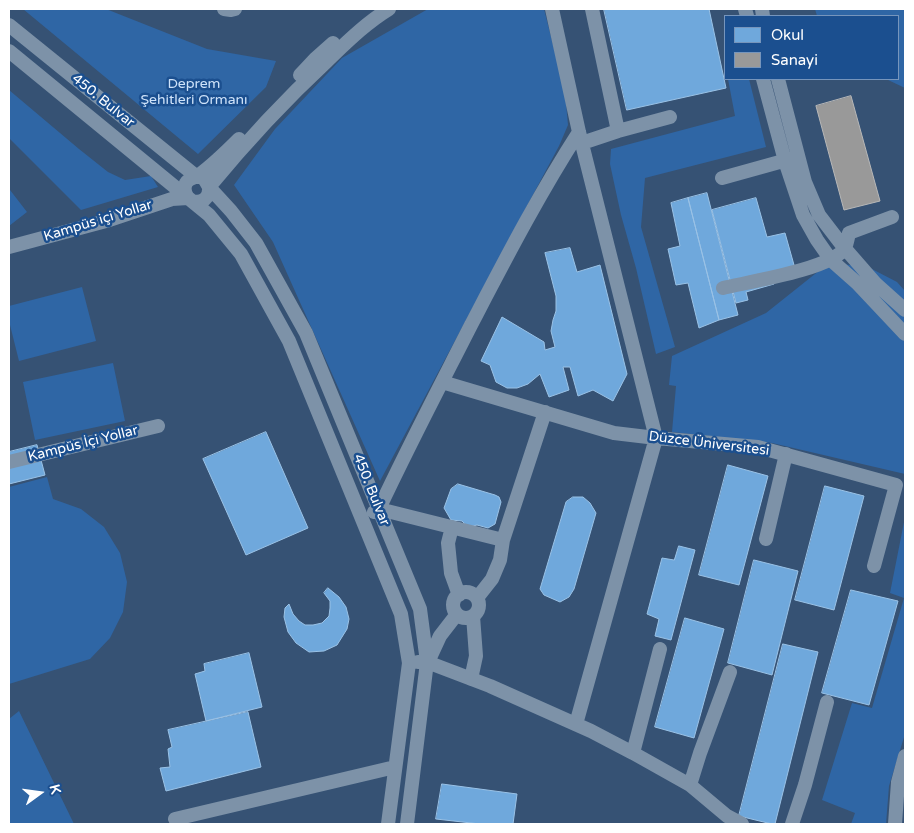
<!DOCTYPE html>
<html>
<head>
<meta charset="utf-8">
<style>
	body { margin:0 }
	#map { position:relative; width:914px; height:833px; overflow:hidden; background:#365274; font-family:"Varela Round",sans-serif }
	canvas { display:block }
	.frame { position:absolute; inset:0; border:10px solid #fff; pointer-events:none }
	.legend { position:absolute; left:724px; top:15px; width:175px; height:65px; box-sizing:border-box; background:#1b4f8f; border:1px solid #7695bc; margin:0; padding:6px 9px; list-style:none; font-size:15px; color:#fff }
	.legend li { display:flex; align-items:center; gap:10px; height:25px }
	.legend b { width:25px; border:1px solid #7695bc }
	.north { position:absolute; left:15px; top:768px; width:50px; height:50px; -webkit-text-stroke:4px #1b4f8f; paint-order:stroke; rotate:76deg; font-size:14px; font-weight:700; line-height:20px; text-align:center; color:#fff }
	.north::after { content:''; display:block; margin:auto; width:18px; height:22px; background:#fff; clip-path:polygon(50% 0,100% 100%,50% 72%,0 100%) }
</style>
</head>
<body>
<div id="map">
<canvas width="914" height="833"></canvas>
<div class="frame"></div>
<ul class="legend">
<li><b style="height:14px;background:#6fa8dc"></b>Okul</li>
<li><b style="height:14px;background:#999"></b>Sanayi</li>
</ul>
<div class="north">K</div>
</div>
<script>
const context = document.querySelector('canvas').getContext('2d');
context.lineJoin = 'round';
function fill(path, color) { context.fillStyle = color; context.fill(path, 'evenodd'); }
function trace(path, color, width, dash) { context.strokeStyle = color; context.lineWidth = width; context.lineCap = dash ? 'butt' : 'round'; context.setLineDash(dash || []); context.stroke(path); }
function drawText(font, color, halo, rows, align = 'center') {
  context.font = font + ' "Varela Round",sans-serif'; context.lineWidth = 5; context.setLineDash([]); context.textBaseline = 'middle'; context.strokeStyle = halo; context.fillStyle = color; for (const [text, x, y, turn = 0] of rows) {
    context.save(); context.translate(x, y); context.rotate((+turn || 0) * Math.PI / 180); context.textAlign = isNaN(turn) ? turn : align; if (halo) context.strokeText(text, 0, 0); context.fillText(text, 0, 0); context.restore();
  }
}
const green = new Path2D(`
	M23,9h83l101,40 69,12 -10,26 -68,67z
	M428,9h116l21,83 3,33 -9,21 -179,335 -107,-239 -39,-57 41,-56 67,-71z
	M815,9h90v79l-19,-9h12v-63h-81z
	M728,79h21l17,68 -121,31 -4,49 34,120 -19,7 -20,-86 -15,-53 -11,-51 1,-15 124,-33z
	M9,90l70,59 29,23 17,8 26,-4 7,11 -77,23 -72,-72z
	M10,190l17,22 -18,14v-35z
	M830,262l40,6 27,14 8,9v183l-133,-31 -100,-11 4,-46 -7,-1 3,-29 94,-43z
	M82,287l14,54 -77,20 -10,-40v-15z
	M113,363l12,58 -90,19 -12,-58z
	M47,477l6,22 28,10 23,18 16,26 7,29 -4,30 -13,26 -20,21 -81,25v-197z
	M905,517v217l-16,52 -3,38h-35l4,-11 -33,-13 30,-97 20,5 32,-110 -14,-5z
	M19,711l55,113h-65v-105z`);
const schools = new Path2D(`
	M604,9h105l17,79 -99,22z
	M707,193l31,122 -19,5 -31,-122z
	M688,198l31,122 -20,8 -11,-45 -12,2 -8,-36 12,-3 -9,-43z
	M756,198l11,39 18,-4 9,32 -20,19 -28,8 2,8 -12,3 -24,-93z
	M570,248l7,24 23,-7 27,109 -14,27 -20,-11 -15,6 -8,-29h-7l6,23 -20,7 -9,-23 -12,10 -11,4h-10l-11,-6 -6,-17 -9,-4 21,-44 42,25 1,8 10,-3 -4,-16 2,-11 3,-9v-15l-11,-43z
	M266,432l42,96 -62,27 -43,-96z
	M37,445l8,30 -36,9v-32z
	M728,465l40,11 -29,109 -40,-10z
	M458,484l37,11 4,2 2,5 -6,22 -7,4 -11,-3 -9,2 -6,-6 -11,-1 -7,-12 7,-19z
	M825,486l39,10 -30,114 -39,-10z
	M573,497h10l7,6 6,10 -22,76 -5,8 -9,5 -16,-7 -4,-6 26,-87z
	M679,546l16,4 -24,90 -16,-4 4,-17 -12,-5 15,-56 12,2z
	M754,560l44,11 -26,104 -44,-12z
	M328,588l11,9 7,10 3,12 -2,10 -10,16 -13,6 -15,1 -13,-9 -8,-11 -4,-15 1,-9 4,-4 4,10 6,7 6,4h8l9,-2 7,-7 1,-8v-7l-6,-8z
	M851,590l47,11 -29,104 -47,-12z
	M685,618l39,11 -30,109 -39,-11z
	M783,644l35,8 -43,172h-3l-33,-8z
	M249,653l13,54 -56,14 -11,-47 10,-3 -1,-7z
	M248,712l13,55 -95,24 -6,-23 10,-1 -2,-18 4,-2 -4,-17z
	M442,784l75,10 -4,30h-33l-44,-5z`);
const industry = new Path2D(`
	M851,96l29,105 -36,9 -28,-104z`);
const minor = new Path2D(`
	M224,9l7,1 4,-1
	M552,9l27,123 77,306 -80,286
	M592,9l26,122
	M745,9l2,7
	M762,9l1,7
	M9,25l188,152h4l4,3 4,7 22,24 25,32 50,90 114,276 7,53 -20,162
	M9,51l200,164 32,39 48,87 112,273 8,49 -21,161
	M300,75l15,-16 18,-16
	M763,79l22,82 18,54 14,25 14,20 26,23 48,51
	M778,79l27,103 14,33 23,30 34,39 29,26
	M582,143l36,-12 52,-14
	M722,178l72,-20
	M188,198c-3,-4 -5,-9 -2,-15 3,-5 9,-5 13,-8 15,-11 27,-23 40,-36
	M192,201c10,3 18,-3 17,-14 37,-45 76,-87 118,-126 20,-19 39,-38 62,-52
	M9,247l97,-26 66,-22 16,-1
	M723,288c25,-6 109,-19 122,-40 2,-4 3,-11 4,-15l43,-16
	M442,382l172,51 42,5 102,9 138,38 -22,81
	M9,462l149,-36
	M379,509l124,31
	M374,512l5,-3c29,-62 61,-123 92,-184 34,-65 68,-131 108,-193
	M452,527l-4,16 3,30 8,22
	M766,539l20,-85
	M453 605a13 13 0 1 1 26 0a13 13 0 1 1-26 0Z
	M477,598l15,-19 8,-19 3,-20 42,-128
	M418,662h9l63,24 101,45 42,22 57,32 37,31 15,8
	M428,662l12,-26 17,-22
	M471,679l5,-23 -3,-40
	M633,753l27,-104
	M690,785l10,-32 30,-81
	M175,819l220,-52
	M792,824l13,-39 22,-83
	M895,824l3,-42 7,-26`);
const parkNames = [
	["Deprem",194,84],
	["Şehitleri Ormanı",194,100]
];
const streetNames = [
	["450. Bulvar",103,101,39],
	["Kampüs içi Yollar",98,221,-17],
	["Kampüs İçi Yollar",83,444,-14],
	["Düzce Üniversitesi",709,444,7],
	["450. Bulvar",371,490,68]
];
fill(green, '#2f66a5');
fill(schools, '#6fa8dc');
trace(schools, '#9ac2e6', 1);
fill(industry, '#999');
trace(industry, '#b8b8b8', 1);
trace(minor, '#7d92a8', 14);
drawText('14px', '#cfe3fa', '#1b4f8f', parkNames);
drawText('14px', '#fff', '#1b4f8f', streetNames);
</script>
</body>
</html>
